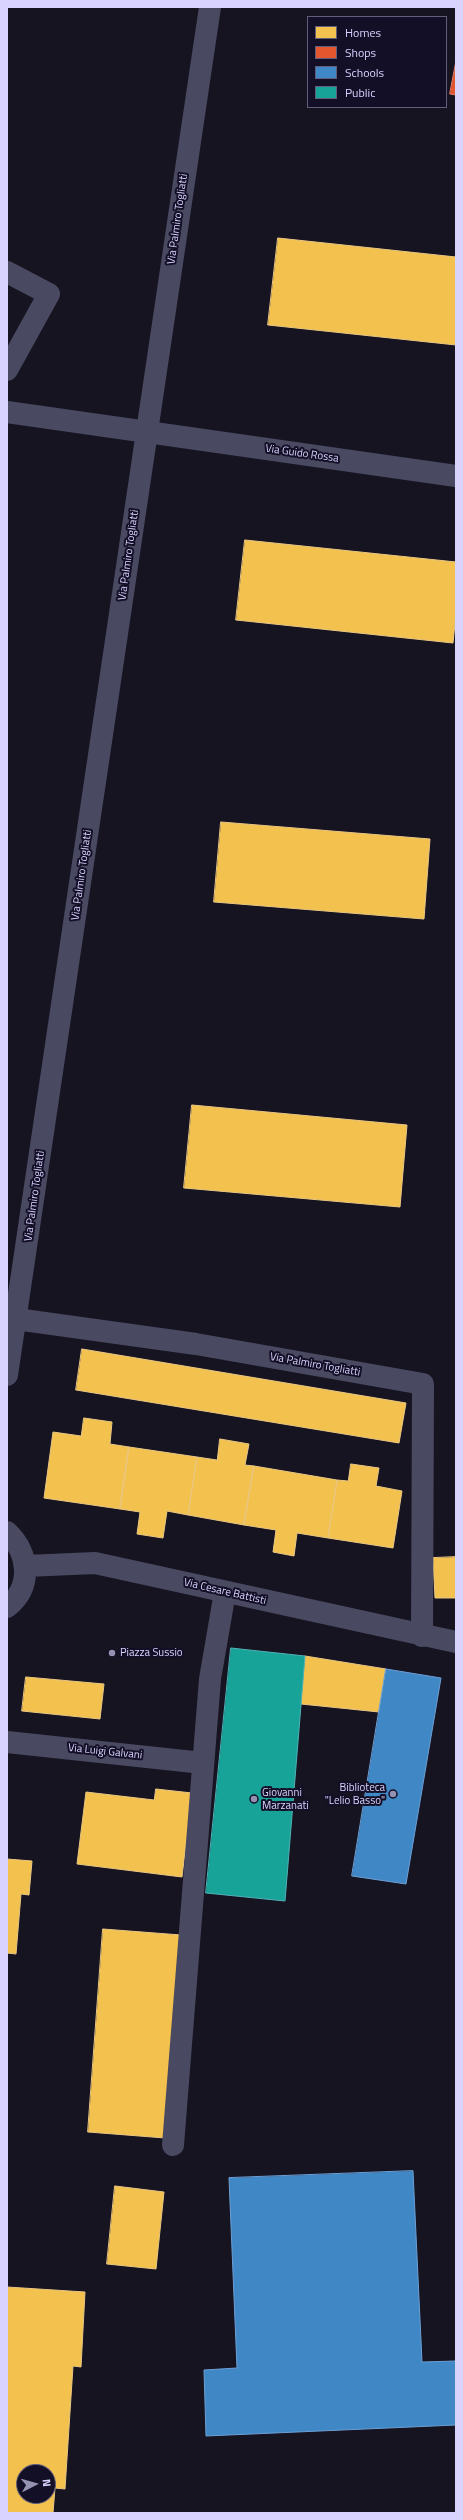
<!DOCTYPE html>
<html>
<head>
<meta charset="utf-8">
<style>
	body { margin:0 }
	#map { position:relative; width:463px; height:2520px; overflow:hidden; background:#161421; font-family:"Titillium Web",sans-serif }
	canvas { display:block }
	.frame { position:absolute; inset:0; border:8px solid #d9d4ff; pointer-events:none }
	.legend { position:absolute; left:307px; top:16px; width:140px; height:92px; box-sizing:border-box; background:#130f26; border:1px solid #625e7d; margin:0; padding:5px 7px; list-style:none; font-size:12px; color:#d9d4ff }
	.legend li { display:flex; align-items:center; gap:8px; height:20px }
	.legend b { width:20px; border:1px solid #625e7d }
	.north { position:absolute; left:16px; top:2464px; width:40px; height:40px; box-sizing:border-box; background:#130f26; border:1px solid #625e7d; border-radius:50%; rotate:84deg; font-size:11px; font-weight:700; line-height:16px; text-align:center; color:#d9d4ff }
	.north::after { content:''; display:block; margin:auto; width:14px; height:18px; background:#9591b1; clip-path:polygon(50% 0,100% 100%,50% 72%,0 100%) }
</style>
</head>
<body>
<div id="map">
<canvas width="463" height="2520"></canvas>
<div class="frame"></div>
<ul class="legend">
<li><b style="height:11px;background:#f2c14e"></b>Homes</li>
<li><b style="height:11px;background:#e4572e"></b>Shops</li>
<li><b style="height:11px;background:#3f88c5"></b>Schools</li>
<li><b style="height:11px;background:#17a398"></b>Public</li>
</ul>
<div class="north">N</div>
</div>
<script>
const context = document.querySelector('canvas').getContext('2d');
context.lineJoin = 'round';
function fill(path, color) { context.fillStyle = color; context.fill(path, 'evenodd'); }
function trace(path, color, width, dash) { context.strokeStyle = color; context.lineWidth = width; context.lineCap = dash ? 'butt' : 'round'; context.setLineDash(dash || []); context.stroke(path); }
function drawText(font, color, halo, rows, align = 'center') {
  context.font = font + ' "Titillium Web",sans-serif'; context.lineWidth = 4; context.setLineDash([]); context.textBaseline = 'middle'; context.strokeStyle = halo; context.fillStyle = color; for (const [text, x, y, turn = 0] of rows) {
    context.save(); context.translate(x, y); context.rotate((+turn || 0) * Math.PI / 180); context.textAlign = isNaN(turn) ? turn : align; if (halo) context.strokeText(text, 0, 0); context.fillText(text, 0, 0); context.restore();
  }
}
const homes = new Path2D(`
	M278,238l178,19v88l-188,-20z
	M245,540l211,22v51l-3,30 -217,-23z
	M221,822l209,17 -6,80 -210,-17z
	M192,1105l215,20 -7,82 -216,-19z
	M82,1349l324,54 -7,40 -323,-53z
	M84,1418l28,4 -2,22 19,3 -9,62 -76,-11 9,-66 28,4z
	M220,1439l29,5 -4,21 9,1 -10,59 -56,-10 9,-58 20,3z
	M129,1447l68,10 -9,58 -21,-4 -4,27 -26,-4 3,-22 -20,-3z
	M351,1464l28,4 -3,18 26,5 -9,57 -65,-10 9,-58 11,1z
	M254,1466l83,14 -9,58 -31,-5 -3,23 -21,-4 3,-22 -32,-5z
	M456,1557v41h-21l-2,-40z
	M305,1656l81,13 -7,43 -78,-8z
	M26,1677l78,7 -4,35 -78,-8z
	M156,1789l36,4 -10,84 -105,-13 9,-72 68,8z
	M7,1859l25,2 -3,34 -8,-1 -5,60 -9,-1z
	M103,1929l78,6 -16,203 -77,-6z
	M115,2186l49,6 -8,77 -49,-5z
	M7,2287l78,5 -4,75 -8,-1 -8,123 -10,-1 -2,25h-46zM24,2472h24v24h-24z`);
const shops = new Path2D(`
	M456,61v34l-6,-1z`);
const schools = new Path2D(`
	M386,1669l55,9 -35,206 -54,-8z
	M413,2171l9,191 34,-1v64l-250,11 -2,-66 33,-2 -8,-190z`);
const public = new Path2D(`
	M231,1648l74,8 -20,245 -79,-8z`);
const lane = new Path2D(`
	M7,272l42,22 -42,76
	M173,2145l37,-466 15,-87`);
const street = new Path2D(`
	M7,412l449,64
	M16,1319l180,25 227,40 -1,252
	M7,1375l203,-1368
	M7,1532c22,21 26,55 0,75
	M26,1566l69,-3 361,79
	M7,1742l196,21`);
const markers = [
	[112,1653,4,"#9591b1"],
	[393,1794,4,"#9591b1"],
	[254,1799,4,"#9591b1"]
];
const streetNames = [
	["Via Palmiro Togliatti",178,219,-82],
	["Via Guido Rossa",302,454,8],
	["Via Palmiro Togliatti",129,555,-82],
	["Via Palmiro Togliatti",82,875,-82],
	["Via Palmiro Togliatti",35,1196,-82],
	["Via Palmiro Togliatti",315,1365,10],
	["Via Cesare Battisti",225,1592,13],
	["Via Luigi Galvani",105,1752,6]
];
const poiNames = [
	["Piazza Sussio",120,1653],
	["Biblioteca",385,1788,"right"],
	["\"Lelio Basso\"",385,1801,"right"],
	["Giovanni",262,1793],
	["Marzanati",262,1806]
];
fill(homes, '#f2c14e');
trace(homes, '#eac783', 1);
fill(shops, '#e4572e');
trace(shops, '#e17c6d', 1);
fill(schools, '#3f88c5');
trace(schools, '#6d9fd6', 1);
fill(public, '#17a398');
trace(public, '#51b2b7', 1);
trace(lane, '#4a4962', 22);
trace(street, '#4a4962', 22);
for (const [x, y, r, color] of markers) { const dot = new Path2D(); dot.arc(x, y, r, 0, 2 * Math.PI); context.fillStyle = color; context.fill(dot); trace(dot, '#130f26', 1.5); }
drawText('11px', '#d9d4ff', '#130f26', streetNames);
drawText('11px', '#d9d4ff', '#130f26', poiNames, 'left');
</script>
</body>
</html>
